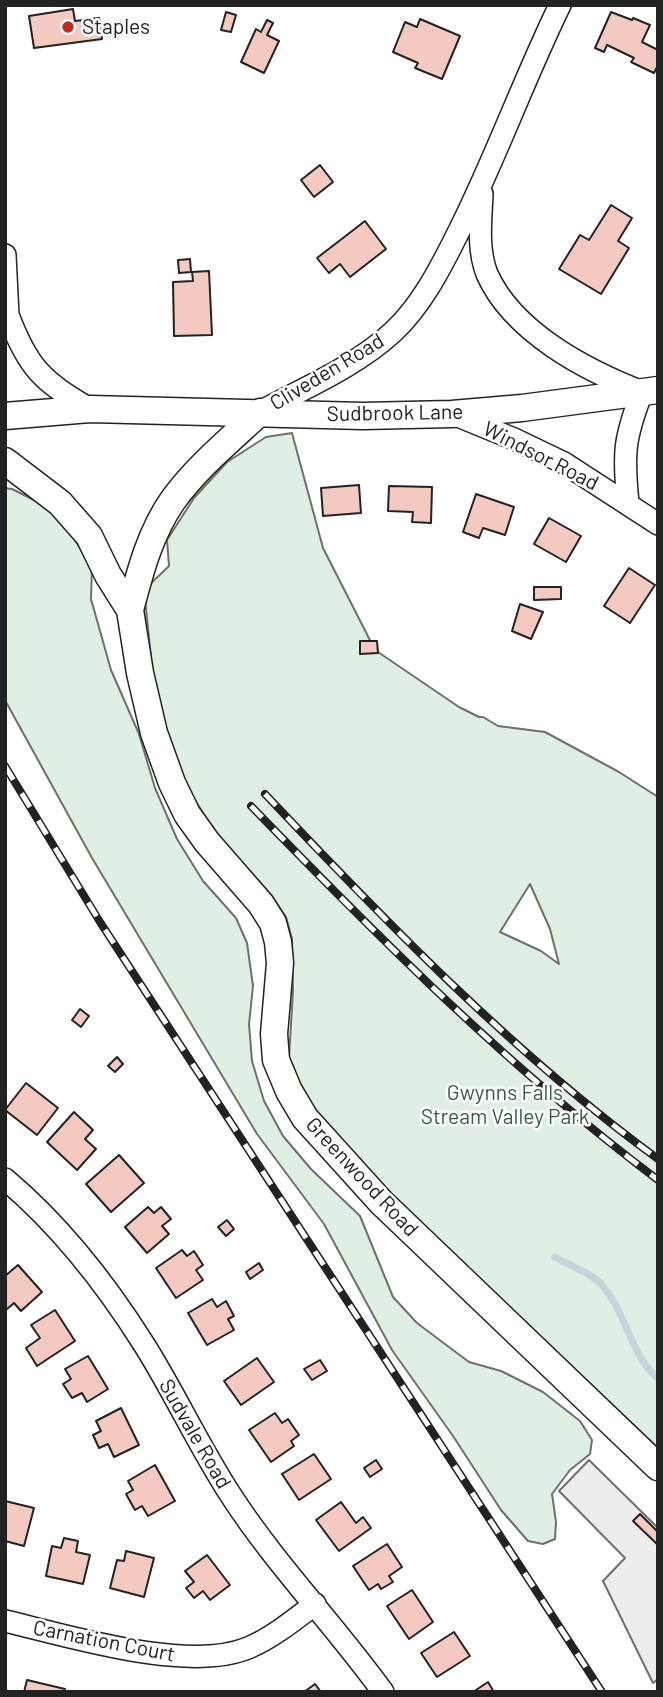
<!DOCTYPE html>
<html>
<head>
<meta charset="utf-8">
<style>
	body { margin:0 }
	#map { position:relative; width:663px; height:1697px; overflow:hidden; background:#fff; font-family:Barlow,sans-serif }
	canvas { display:block }
	.frame { position:absolute; inset:0; border:7px solid #222; pointer-events:none }
</style>
</head>
<body>
<div id="map">
<canvas width="663" height="1697"></canvas>
<div class="frame"></div>
</div>
<script>
const context = document.querySelector('canvas').getContext('2d');
context.lineJoin = 'round';
function fill(path, color) { context.fillStyle = color; context.fill(path, 'evenodd'); }
function trace(path, color, width, dash) { context.strokeStyle = color; context.lineWidth = width; context.lineCap = dash ? 'butt' : 'round'; context.setLineDash(dash || []); context.stroke(path); }
function drawText(font, color, halo, rows, align = 'center') {
  context.font = font + ' Barlow,sans-serif'; context.lineWidth = 5; context.setLineDash([]); context.textBaseline = 'middle'; context.strokeStyle = halo; context.fillStyle = color; for (const [text, x, y, turn = 0] of rows) {
    context.save(); context.translate(x, y); context.rotate((+turn || 0) * Math.PI / 180); context.textAlign = isNaN(turn) ? turn : align; if (halo) context.strokeText(text, 0, 0); context.fillText(text, 0, 0); context.restore();
  }
}
const green = new Path2D(`
	M292,433l31,115 52,102 84,57 20,10h4l15,9 47,6 74,40 39,25v651l-269,-255 -74,-82 -15,-26 -11,-28 4,-66 -1,-52 -6,-22 -14,-21 -57,-64 -32,-51 -18,-49 -12,-56 -9,-86 25,-24 -2,-26 27,-42 33,-36 39,-25zM530,884l20,45 9,35 -18,-13 -41,-19z
	M5,488l7,1 24,12 27,19 29,48 -1,31 20,71 28,64 16,54 22,51 26,42 33,37 11,25 6,43 -4,38 3,37 12,40 19,35 28,33 49,47 33,81 24,26 52,39 32,9 42,21 37,29 12,19 -2,14 -20,16 -18,24 4,28 -1,17 -12,5 -15,-3 -27,-31 -48,-74 -61,-86 -68,-126 -67,-90 -165,-276 -86,-156z`);
const parking = new Path2D(`
	M589,1460l69,68v151l-5,4 -50,-102 22,-23 -66,-67z`);
const stream = new Path2D(`
	M555,1257c14,8 36,16 47,28 26,30 26,66 56,94`);
const building = new Path2D(`
	M73,9l2,12 24,-3 3,21 -68,9 -5,-32z
	M226,12l10,3 -5,17 -10,-2z
	M611,12l21,8 1,-2 17,7 -8,17 16,8v15l-4,8 -23,-11 3,-4 -27,-13 -3,7 -9,-4z
	M420,19l40,17 -18,43 -27,-11 3,-5 -25,-11 12,-30 12,5z
	M267,20l6,3 -6,12 12,6 -15,32 -23,-11 15,-33 5,3z
	M320,165l13,17 -19,15 -13,-17z
	M611,205l21,13 -14,23 11,7 -28,46 -42,-25 21,-34 9,5z
	M365,221l21,28 -36,28 -10,-13 -11,9 -12,-15z
	M190,259l1,13 -12,1 -1,-13z
	M209,271l3,64 -38,1 -1,-54 20,-1 -1,-9z
	M359,485l2,28 -38,3 -2,-28z
	M389,486l43,1 -1,36 -19,-1 1,-10 -25,-1z
	M476,494l38,13 -9,28 -22,-7 -4,10 -16,-6z
	M549,518l32,18 -15,26 -32,-18z
	M629,568l26,17 -25,38 -26,-17z
	M534,587h27v12l-27,1z
	M520,604l23,8 -12,27 -19,-8z
	M360,641h17l1,12 -18,1z
	M80,1009l9,7 -8,11 -9,-7z
	M117,1057l6,7 -8,8 -7,-6z
	M26,1083l32,25 -21,27 -32,-25z
	M74,1112l19,18 -8,9 11,10 -19,21 -30,-28z
	M119,1155l25,28 -33,29 -25,-28z
	M148,1207l6,6 7,-6 10,12 -9,7 7,8 -22,19 -22,-26z
	M227,1220l7,9 -8,7 -8,-9z
	M182,1250l5,6 7,-5 9,14 -7,5 7,10 -27,18 -20,-30z
	M259,1263l4,7 -13,9 -4,-7z
	M18,1265l24,27 -21,19 -7,-8 -7,6 -2,-2v-31z
	M212,1299l5,8 9,-6 8,15 -6,3 6,11 -27,15 -19,-32z
	M55,1310l20,31 -38,25 -11,-18 14,-10 -9,-13z
	M88,1356l20,33 -21,13 -5,-9 -10,5 -9,-14 8,-5 -6,-10z
	M257,1358l17,24 -33,23 -17,-24z
	M320,1360l7,11 -15,9 -8,-11z
	M121,1408l18,37 -25,12 -6,-13 -9,4 -6,-13 8,-4 -5,-10z
	M275,1413l7,10 6,-4 11,16 -8,6 3,5 -23,16 -22,-32z
	M314,1454l17,25 -32,21 -17,-26z
	M376,1460l6,9 -12,8 -6,-9z
	M155,1465l20,36 -27,15 -6,-10 -7,4 -9,-16 7,-4 -5,-9z
	M5,1501l29,7 -10,38 -19,-5z
	M341,1502l15,21 7,-6 8,11 -32,23 -23,-31z
	M640,1514l18,18v13l-25,-24z
	M64,1538l14,3 -2,11 14,3 -7,29 -37,-8 6,-30 9,2z
	M387,1544l15,23 -13,9 4,6 -12,7 -3,-5 -9,6 -16,-24z
	M126,1551l28,7 -10,39 -34,-9 7,-28 7,1z
	M207,1555l23,30 -20,15 -7,-9 -9,7 -8,-10 8,-6 -9,-11z
	M412,1590l21,32 -24,17 -22,-33z
	M454,1632l16,24 -33,21 -16,-24z
	M27,1680l38,9 -1,3h-40z
	M488,1682l6,10h-21z
	M315,1684l6,8h-17z`);
const minor = new Path2D(`
	M482,194c-1,25 -5,55 5,80 26,58 98,96 155,118 -18,47 -19,61 -14,111
	M5,255l3,60 -3,10
	M8,315c20,53 34,66 82,94
	M260,412c44,-24 95,-45 133,-80 28,-26 47,-63 64,-97 38,-75 66,-154 103,-230
	M453,414l61,25 50,24 94,61
	M5,1179c56,47 101,105 140,167 30,48 54,100 85,148 45,70 104,130 153,198
	M5,1621c64,15 182,52 243,27 24,-10 46,-28 67,-44`);
const tertiary = new Path2D(`
	M5,416l85,-7 273,7 89,-2 70,-6 136,-18
	M5,461l55,42 29,33 19,39 22,35 10,63 14,60 18,50 15,31 20,28 54,62 12,19 5,19 2,21 -6,71 2,26 13,31 16,27 76,84 277,265
	M130,610c10,-38 20,-77 43,-110 24,-33 57,-60 87,-88`);
const rail = new Path2D(`
	M5,766l95,156 502,770
	M265,794c123,130 248,259 393,365
	M251,806c130,134 257,261 407,374`);
const markers = [
	[68,27,7,"#c62828"]
];
const poiNames = [
	["Staples",82,27]
];
const streetNames = [
	["Cliveden Road",327,372,-31],
	["Sudbrook Lane",395,413,-1],
	["Windsor Road",541,456,27],
	["Greenwood Road",362,1177,47],
	["Sudvale Road",195,1434,60],
	["Carnation Court",104,1641,11]
];
const parkNames = [
	["Gwynns Falls",505,1093],
	["Stream Valley Park",505,1117]
];
fill(green, '#e0efe3');
trace(green, '#6f6f6f', 2);
fill(parking, '#ededed');
trace(parking, '#6f6f6f', 2);
trace(stream, '#c7d3dd', 7);
fill(building, '#f3c9c0');
trace(building, '#222', 2);
trace(minor, '#222', 24);
trace(tertiary, '#222', 29);
trace(minor, '#fff', 21);
trace(tertiary, '#fff', 26);
trace(rail, '#222', 8);
trace(rail, '#fff', 5, [16]);
for (const [x, y, r, color] of markers) { const dot = new Path2D(); dot.arc(x, y, r, 0, 2 * Math.PI); context.fillStyle = color; context.fill(dot); trace(dot, '#fff', 2.5); }
drawText('21px', '#222', '#fff', poiNames, 'left');
drawText('21px', '#222', '#fff', streetNames);
drawText('21px', '#2f5e38', '#fff', parkNames);
</script>
</body>
</html>
